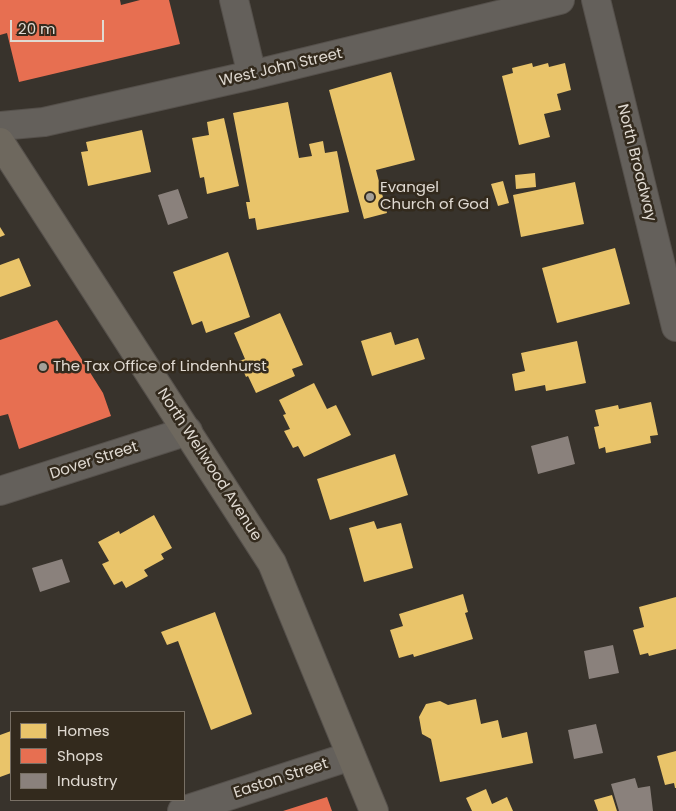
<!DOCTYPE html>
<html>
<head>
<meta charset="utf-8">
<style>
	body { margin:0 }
	#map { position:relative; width:676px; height:811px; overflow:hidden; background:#38332c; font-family:Poppins,sans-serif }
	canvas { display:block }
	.legend { position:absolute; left:10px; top:711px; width:175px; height:90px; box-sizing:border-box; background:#332a1d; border:1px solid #787065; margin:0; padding:6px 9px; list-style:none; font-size:15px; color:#e0dad2 }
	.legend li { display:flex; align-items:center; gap:10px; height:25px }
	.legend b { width:25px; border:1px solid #787065 }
	.scale { position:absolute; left:10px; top:20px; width:94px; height:22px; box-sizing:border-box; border:2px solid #e0dad2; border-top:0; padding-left:6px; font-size:15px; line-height:18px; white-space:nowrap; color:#e0dad2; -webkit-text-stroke:4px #332a1d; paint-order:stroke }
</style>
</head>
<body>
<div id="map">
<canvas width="676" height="811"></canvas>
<ul class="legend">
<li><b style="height:14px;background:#e9c46a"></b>Homes</li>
<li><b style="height:14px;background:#e76f51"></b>Shops</li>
<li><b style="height:14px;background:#8a817c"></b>Industry</li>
</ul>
<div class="scale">20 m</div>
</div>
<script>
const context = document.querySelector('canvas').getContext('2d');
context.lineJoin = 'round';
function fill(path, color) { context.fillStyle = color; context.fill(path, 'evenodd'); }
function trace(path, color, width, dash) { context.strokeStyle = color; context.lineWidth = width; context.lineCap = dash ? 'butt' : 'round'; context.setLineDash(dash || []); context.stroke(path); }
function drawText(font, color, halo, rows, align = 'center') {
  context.font = font + ' Poppins,sans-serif'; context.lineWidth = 5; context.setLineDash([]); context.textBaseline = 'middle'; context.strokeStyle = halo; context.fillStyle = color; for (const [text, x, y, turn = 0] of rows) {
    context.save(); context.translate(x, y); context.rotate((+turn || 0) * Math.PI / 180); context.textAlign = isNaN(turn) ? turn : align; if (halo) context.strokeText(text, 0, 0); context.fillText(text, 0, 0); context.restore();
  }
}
const homes = new Path2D(`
	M532,63l1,4 15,-4 1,4 16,-4 6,27 -14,4 4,16 -17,4 6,23 -31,8 -17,-69 11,-3 -1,-5z
	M391,72l24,88 -39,10 11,43 -23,6 -35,-129z
	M288,102l11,56 13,-2 -3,-12 14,-3 2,12 12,-2 12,61 -92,18 -2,-12 -6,1 -3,-17h4l-17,-89z
	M224,118l15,68 -32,8 -3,-17 -4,1 -8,-40 17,-3 -2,-13z
	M142,130l9,42 -63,14 -7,-34 7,-1 -2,-9z
	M535,173l1,14 -20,2 -1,-14z
	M503,181l6,22 -11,3 -7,-22z
	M575,182l9,42 -63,13 -8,-42z
	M0,227l5,8 -5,2z
	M615,248l15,56 -73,19 -15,-55z
	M228,252l22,65 -44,16 -4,-12 -10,4 -19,-53z
	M19,258l12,28 -31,11v-32z
	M280,313l23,52 -11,4 3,7 -39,17 -8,-17 -2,1 -7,-16 6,-2 -11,-26z
	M391,332l4,13 23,-7 7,21 -53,17 -11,-35z
	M577,341l9,42 -40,8 -1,-6 -30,6 -3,-17 13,-3 -4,-18z
	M314,383l13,26 9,-4 15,30 -47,22 -6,-11 -5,2 -9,-17 6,-2 -7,-14 3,-1 -7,-14z
	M651,402l7,33 -8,1 1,7 -45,10 -1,-6 -6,2 -5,-22 5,-1 -4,-16 23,-5 1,4z
	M395,454l13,41 -78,25 -13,-41z
	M154,515l18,33 -11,6 3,5 -20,11 4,6 -22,12 -4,-7 -8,4 -12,-21 7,-3 -11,-19 21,-11 1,3z
	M374,521l3,8 24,-6 12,45 -49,14 -15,-54z
	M463,594l5,18 -3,1 8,26 -59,18 -1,-3 -14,4 -9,-28 13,-4 -4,-12z
	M676,597v52l-27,7 -1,-3 -8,2 -7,-25 11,-3 -5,-20z
	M215,612l37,102 -41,16 -33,-89 -11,4 -6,-13z
	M476,699l5,25 17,-4 4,18 25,-6 6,31 -93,19 -9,-43 -9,-5 -3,-17 7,-13 14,-3 8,4z
	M11,731v42l-11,4v-42z
	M676,751v37h-1l-1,-5 -9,2 -8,-29z
	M486,789l6,15 15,-7 6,14h-41l-6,-13z
	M612,795l5,16h-19l-4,-11z`);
const shops = new Path2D(`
	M0,0h120l1,5 19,-5h29l11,44 -161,38 -12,-49 -7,2z
	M57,320l46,73 8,23 -92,33 -11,-35 -8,2v-76z
	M327,797l5,14h-49z`);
const industry = new Path2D(`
	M178,189l10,29 -20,7 -10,-30z
	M568,436l7,28 -37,10 -7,-28z
	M62,559l8,23 -30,10 -8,-24z
	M613,645l6,28 -30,6 -5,-28z
	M596,724l7,29 -29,6 -6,-29z
	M635,778l3,10 12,-2 3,25h-34l-8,-27z`);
const minor = new Path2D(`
	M234,0l18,75
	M596,0l80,327
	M0,126l44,-4 208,-47 308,-75
	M0,491l188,-60
	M182,811l169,-55`);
const major = new Path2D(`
	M0,142l272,421 102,248`);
const markers = [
	[370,197,5,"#a5a098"],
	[43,367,5,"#a5a098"]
];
const streetNames = [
	["West John Street",281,68,-13],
	["North Broadway",636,163,76],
	["Dover Street",94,461,-18],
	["North Wellwood Avenue",209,465,57],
	["Easton Street",281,779,-18]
];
const poiNames = [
	["Evangel",380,188],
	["Church of God",380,205],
	["The Tax Office of Lindenhurst",53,367]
];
fill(homes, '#e9c46a');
fill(shops, '#e76f51');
fill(industry, '#8a817c');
trace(minor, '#55504b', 30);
trace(major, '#55504b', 30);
trace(minor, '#64605b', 28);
trace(major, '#6e685e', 28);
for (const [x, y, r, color] of markers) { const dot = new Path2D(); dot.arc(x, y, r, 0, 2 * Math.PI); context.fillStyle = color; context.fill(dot); trace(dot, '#332a1d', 2); }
drawText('15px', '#e0dad2', '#332a1d', streetNames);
drawText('15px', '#e0dad2', '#332a1d', poiNames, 'left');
</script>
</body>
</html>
